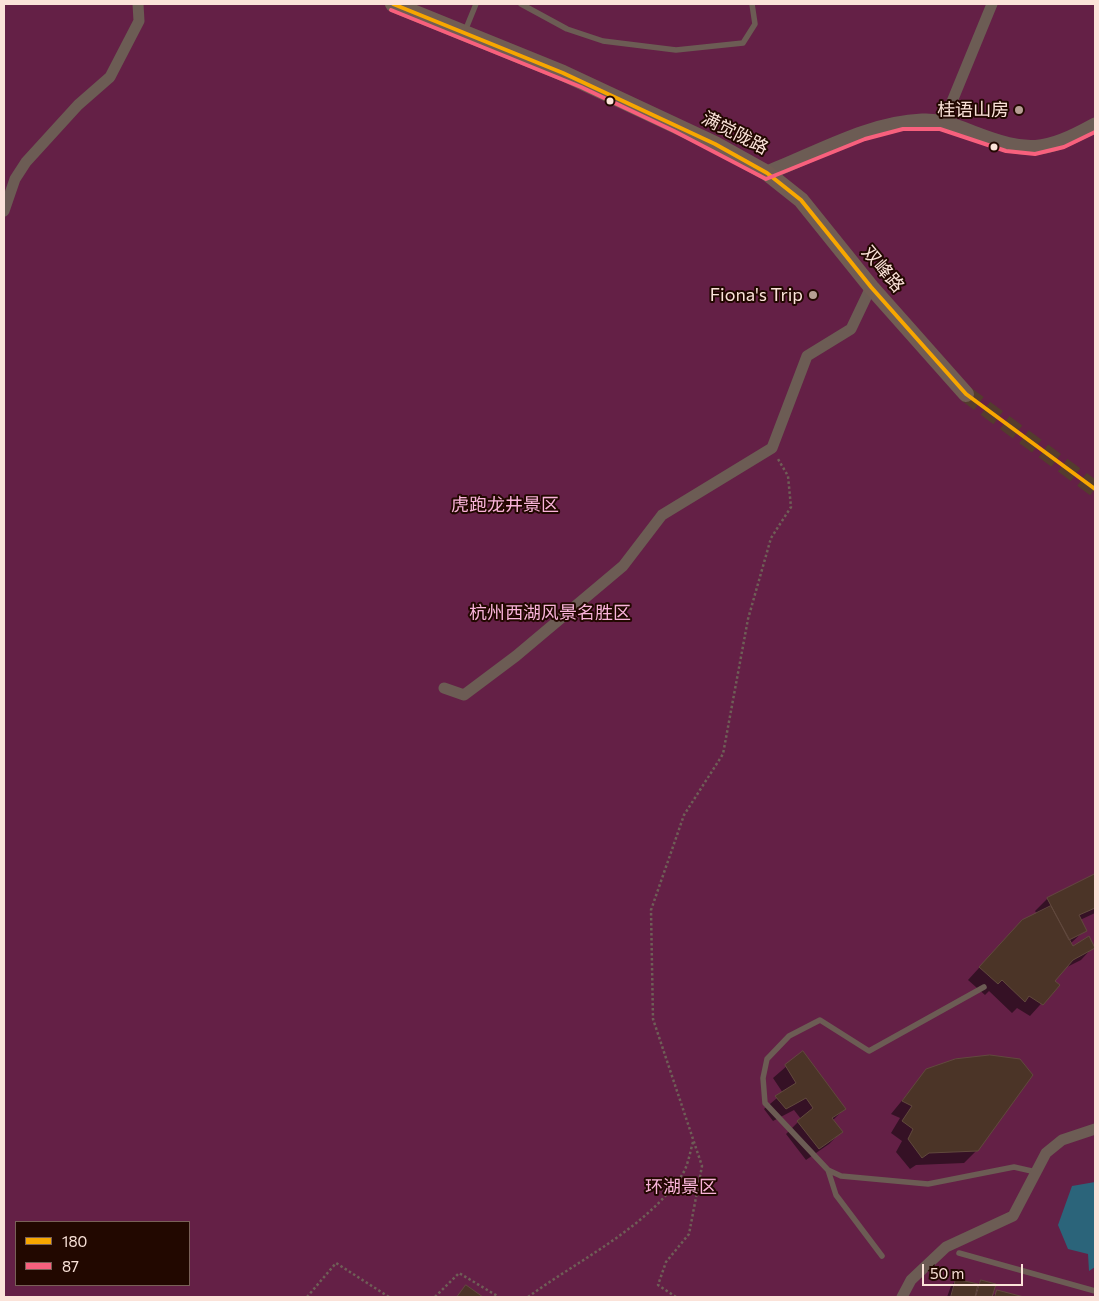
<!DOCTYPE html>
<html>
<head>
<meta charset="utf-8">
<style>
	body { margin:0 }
	#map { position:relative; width:1099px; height:1301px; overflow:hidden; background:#361d10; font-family:Commissioner,sans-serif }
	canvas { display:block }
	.frame { position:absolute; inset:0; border:5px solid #fbe3d9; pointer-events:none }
	.legend { position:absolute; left:15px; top:1221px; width:175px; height:65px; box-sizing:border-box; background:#220800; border:1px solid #796057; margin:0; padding:6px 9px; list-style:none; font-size:15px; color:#fbe3d9 }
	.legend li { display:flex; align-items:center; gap:10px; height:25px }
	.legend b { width:25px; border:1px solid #796057 }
	.scale { position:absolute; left:922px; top:1264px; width:101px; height:22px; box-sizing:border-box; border:2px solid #fbe3d9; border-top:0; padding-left:6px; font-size:15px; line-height:18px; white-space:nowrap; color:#fbe3d9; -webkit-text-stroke:4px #220800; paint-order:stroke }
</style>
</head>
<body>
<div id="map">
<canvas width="1099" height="1301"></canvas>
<div class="frame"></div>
<ul class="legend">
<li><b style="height:6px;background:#f7a600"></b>180</li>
<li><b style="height:6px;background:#f8607d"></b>87</li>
</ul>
<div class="scale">50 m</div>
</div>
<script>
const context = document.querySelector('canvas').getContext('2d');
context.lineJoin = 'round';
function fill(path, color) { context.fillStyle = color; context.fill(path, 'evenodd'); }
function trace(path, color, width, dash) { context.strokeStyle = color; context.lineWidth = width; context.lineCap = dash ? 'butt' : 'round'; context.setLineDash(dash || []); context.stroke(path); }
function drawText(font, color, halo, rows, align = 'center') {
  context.font = font + ' Commissioner,"Noto Sans SC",sans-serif'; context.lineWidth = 4; context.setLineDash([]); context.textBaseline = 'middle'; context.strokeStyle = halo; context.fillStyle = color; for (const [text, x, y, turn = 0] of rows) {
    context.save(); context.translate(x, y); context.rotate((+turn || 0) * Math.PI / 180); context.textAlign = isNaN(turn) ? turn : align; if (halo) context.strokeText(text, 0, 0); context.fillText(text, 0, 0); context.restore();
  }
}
const green = new Path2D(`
	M4,4h1091v1293h-1091zM16,1222h173v63h-173z`);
const water = new Path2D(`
	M1095,1182v85l-6,4 -1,-17 -20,-5 -10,-24 14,-39z`);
const shadow = new Path2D(`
	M1095,875v38l-15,7 5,10 -15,14 2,3h21l-12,13 -18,9 -10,13 5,3 -28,31 -13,-8 -5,5 -23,-22 -4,4 -17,-15 42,-46 27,-20 -2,-3 12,-12z
	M803,1052l41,57 -12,12 9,11 -12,12 -23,16 -20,-26 15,-15 -7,-9 -21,11 -9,-12 19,-16 -10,-15z
	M927,1070l50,80 -13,13 -48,2 -6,4 -14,-17 6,-11 -11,-8 9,-15 -9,-4z
	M956,1280l21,6 4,-5 13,4 -3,12h-44l4,-11z
	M998,1291l21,6h-27z`);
const building = new Path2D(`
	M1095,874v34l-16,7 8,16 -18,9 -22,-42z
	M1051,906l22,40 16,-10 6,12 -22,12 -18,21 5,4 -17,20 -14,-9 -4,6 -23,-22 -4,4 -19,-17 43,-47z
	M803,1051l43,58 -14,9 11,14 -24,17 -22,-28 16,-13 -7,-10 -20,11 -11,-13 21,-13 -11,-18z
	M990,1055l30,4 13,16 -55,76 -49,2 -7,5 -14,-19 5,-10 -11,-8 10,-15 -10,-5 24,-32 29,-10z
	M956,1279l22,5 -3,13h-24z
	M981,1280l15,4 -4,13h-16z
	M466,1285l17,12h-26z
	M997,1290l27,7h-29z`);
const secondaryTunnel = new Path2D(`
	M966,394l129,95`);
const path = new Path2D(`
	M307,1297l29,-34 53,34
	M435,1297l24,-24 40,24
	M528,1297c52,-38 117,-68 154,-122 6,-9 8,-23 11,-33
	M676,1297l-18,-12 8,-23 23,-28 13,-68 -49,-147 -2,-109 33,-95 39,-61 25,-135 23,-81 20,-31 -3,-31 -10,-17`);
const service = new Path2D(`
	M521,4l46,25 36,12 73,9 67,-7 12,-19 -3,-20
	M465,31l11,-27
	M984,987l-115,64 -49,-31 -31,16 -22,23 -4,19 2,25 63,67 13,6 87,8 86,-17 22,5
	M828,1170l8,25 46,61
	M959,1253l136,38`);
const minor = new Path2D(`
	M944,121l48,-117
	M4,211l11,-32 11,-17 52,-57 32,-28 29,-56 -1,-17
	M444,688l20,7 52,-39 107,-90 39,-51 110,-67 35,-92 44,-27 20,-42
	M902,1297l9,-17 35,-33 67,-31 33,-63 16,-13 33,-11`);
const tertiary = new Path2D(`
	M767,173c49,-19 102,-50 155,-52 19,-1 33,5 51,12 55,21 71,20 122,-8`);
const secondary = new Path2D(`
	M393,4l170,69 152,71 52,29 34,27 70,87 95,107`);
const bus1 = new Path2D(`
	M393,4l170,69 152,71 52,29 34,27 70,87 95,107 129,95`);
const bus2 = new Path2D(`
	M391,10l190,77 93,44 92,48 99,-40 38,-10h37l66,22 29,3 29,-7 31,-15`);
const markers = [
	[610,101,4.5,"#fbe3d9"],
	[1019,110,5,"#b69e93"],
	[994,147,4.5,"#fbe3d9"],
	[813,295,5,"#b69e93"]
];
const poiNames = [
	["桂语山房",1009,110],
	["Fiona's Trip",803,295]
];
const streetNames = [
	["满觉陇路",735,133,27],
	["双峰路",883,269,50]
];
const parkNames = [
	["虎跑龙井景区",505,505],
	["杭州西湖风景名胜区",550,613],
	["环湖景区",681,1187]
];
fill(green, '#642046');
fill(water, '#2b647a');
fill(shadow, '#0007');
fill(building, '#4b3427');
trace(building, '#61493d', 1);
trace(secondaryTunnel, '#543b2e', 16, [16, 8]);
trace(path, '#6f5e57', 2.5, [2.5, 2.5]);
trace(service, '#6c5c54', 5.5);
trace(minor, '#6c5c54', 11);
trace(tertiary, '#6c5c54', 15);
trace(secondary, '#715d53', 16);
trace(bus1, '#f7a600', 4);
trace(bus2, '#f8607d', 4);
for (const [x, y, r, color] of markers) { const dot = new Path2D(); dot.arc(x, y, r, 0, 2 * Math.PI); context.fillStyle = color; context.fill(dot); trace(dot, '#220800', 2); }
drawText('18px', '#fbe3d9', '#220800', poiNames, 'right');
drawText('18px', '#fbe3d9', '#220800', streetNames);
drawText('18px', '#fab4da', '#220800', parkNames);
</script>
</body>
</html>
